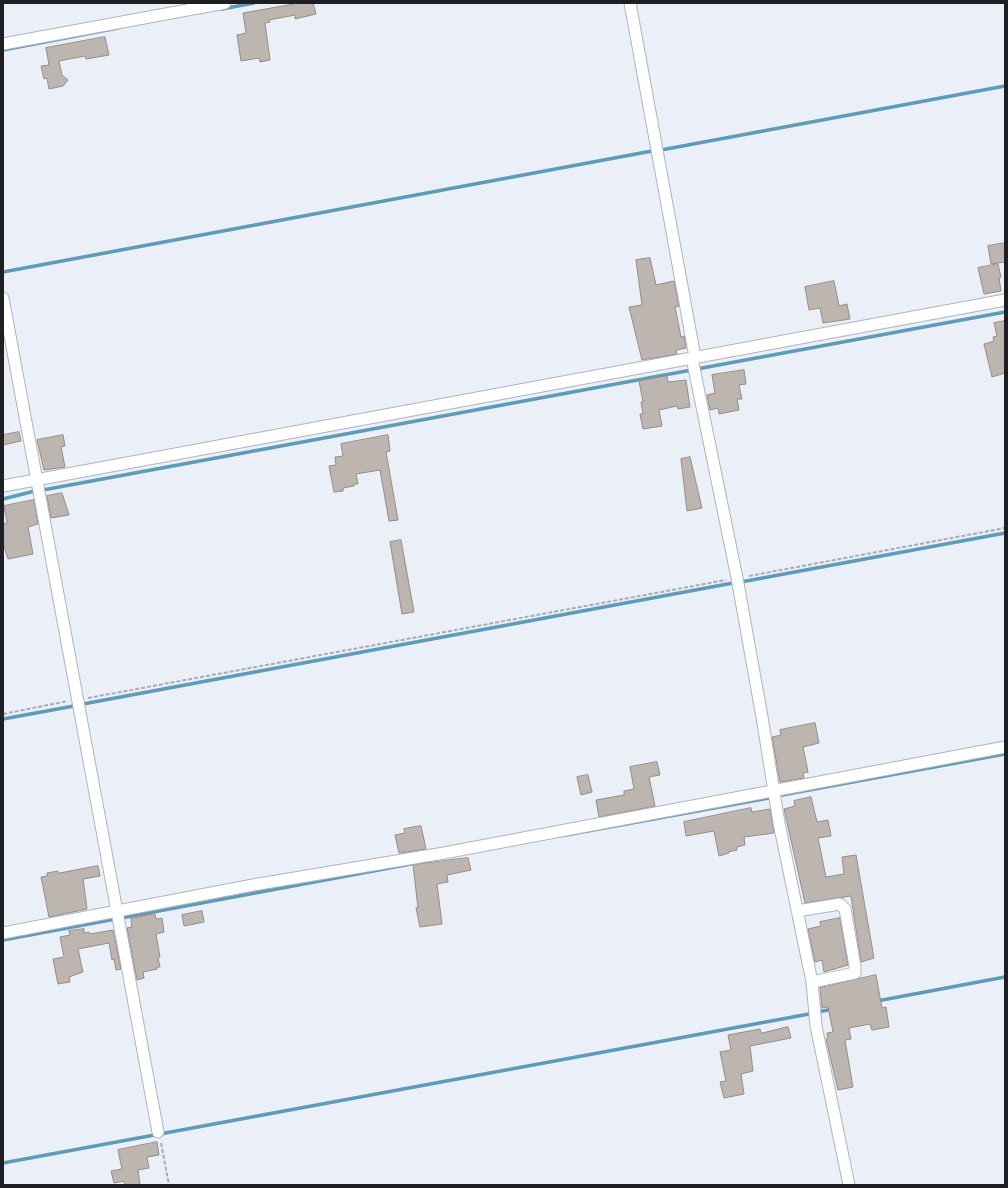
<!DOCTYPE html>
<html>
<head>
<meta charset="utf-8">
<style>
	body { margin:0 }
	#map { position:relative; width:1008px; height:1188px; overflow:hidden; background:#ebeff8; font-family:"PT Sans",sans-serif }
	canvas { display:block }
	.frame { position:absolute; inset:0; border:4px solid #1e1f22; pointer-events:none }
</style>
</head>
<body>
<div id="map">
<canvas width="1008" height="1188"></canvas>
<div class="frame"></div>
</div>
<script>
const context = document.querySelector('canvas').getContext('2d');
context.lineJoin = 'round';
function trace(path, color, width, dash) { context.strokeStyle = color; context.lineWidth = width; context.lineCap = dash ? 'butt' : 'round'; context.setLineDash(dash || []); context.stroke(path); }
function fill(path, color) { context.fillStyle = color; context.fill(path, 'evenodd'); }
const stream = new Path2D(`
	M222,9l32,-6
	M3,50l115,-22
	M661,150l344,-64
	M3,272l649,-121
	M43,490l962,-178
	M3,499l32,-8
	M741,582l264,-49
	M83,704l650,-121
	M3,719l71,-13
	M782,795l223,-41
	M566,835l203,-37
	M3,940l424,-79
	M877,1001l128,-24
	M818,1012l15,-3
	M3,1163l806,-149`);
const building = new Path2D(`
	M294,3h19l3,11 -21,5v-4l-26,5 1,2 -5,1 5,37 -10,2 -1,-4 -18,3 -4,-26 9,-2 -3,-20 51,-9z
	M105,37l4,18 -23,4 -1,-3 -26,5 3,14 6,5 -5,6 -14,3 -2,-11 -3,1 -3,-13 8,-1 -3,-17z
	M1005,243v19l-14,2 -3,-18z
	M650,258l6,27 18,-4 5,25 -4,1 6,30 3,-1 2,12 -10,2 1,4 -35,6 -13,-53 13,-2 -6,-45z
	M998,264l3,13 -2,1 2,13 -17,3 -6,-26z
	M834,281l5,25 8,-2 3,15 -27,4 -3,-15 -11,2 -4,-23z
	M1005,321v52l-13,4 -8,-33 10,-3 -1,-4 4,-1 -3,-13z
	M744,370l2,14 -7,1 3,14h-5l2,11 -20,4 -1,-6 -8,2 -3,-15 8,-2 -3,-18z
	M667,376l1,6 18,-2 4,27 -12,2 -1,-3 -18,4 3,16 -19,3 -3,-15h3l-2,-12h2l-4,-21z
	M19,432l2,9 -18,4v-10z
	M63,435l2,11 -4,1 4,20 -21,3 -7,-30z
	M388,435l2,16 -4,1 12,68 -9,1 -9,-51 -24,4 2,10h-4v2l-11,2v3l-9,1 -5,-26 7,-1 -1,-8 8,-1 -2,-12z
	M690,457l12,51 -15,3 -6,-52z
	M62,493l7,22 -18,3 -4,-22z
	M34,500l4,24 -10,3 5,27 -25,5 -5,-16v-19l4,-1 -3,-17z
	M401,540l13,72 -12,2 -12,-72z
	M815,723l4,20 -16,4 5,25 -5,1 1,5 -24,4 -8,-45 9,-2 -1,-5z
	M657,762l3,13 -11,2 6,29 -56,11 -3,-17 28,-5v-4l10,-2 -4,-22z
	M588,775l4,17 -11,3 -4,-18z
	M811,797l6,25 11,-2 3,16 -13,2 8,39 18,-3 -2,-17 14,-2 18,103 -13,4 -10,-66 -46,7 -21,-94 11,-3 -1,-5z
	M751,808l1,4 18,-3 4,24 -30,4 1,8 -8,2v3l-9,2 1,1 -10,3 -5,-25 -28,5 -2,-14z
	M421,826l5,23 -27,4 -4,-18 10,-2 -1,-4z
	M468,858l3,12 -24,5 1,7 -11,2 5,40 -22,3 -4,-19h2l-5,-43z
	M98,866l2,10 -17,3 4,30 -38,8 -8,-40 6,-1v-3l11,-2v2z
	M202,911l2,11 -20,4 -2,-11z
	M155,914l1,5 6,-1 2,14 -8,2 4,23 -2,1 2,9h-3v2l-14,3 1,6 -7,2 -10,-52 5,-1 -1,-8z
	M840,918l8,47 -24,7 -2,-12 -7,2 -7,-33 13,-3 -1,-4z
	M84,929v4l5,-1 1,2 23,-4 8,39 -5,1 -2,-11 -2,1 -3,-17 -31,6 5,23 -14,5 1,5 -12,2 -5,-25 11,-2 -4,-20 10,-2 -1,-4z
	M876,975l6,33 4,-1 3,20 -17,3 -2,-6 -21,4 2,11 -6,1 8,47 -15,3 -12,-51 2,-1 -1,-5 6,-1 -5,-25 -6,1 -2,-20z
	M788,1027l3,11 -41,8 3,25 -12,3 3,20 -20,4 -4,-16 6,-1 -6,-29 11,-2 -3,-15 32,-6 1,4z
	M157,1142l2,13 -12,2 2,11 -11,2 2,15h-15l-1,-4 -10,2 -3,-12 11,-2 -4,-19z`);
const path = new Path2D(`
	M749,576l256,-48
	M88,698l638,-118
	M3,714l65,-13
	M161,1143l8,42`);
const street = new Path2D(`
	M630,3l65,354
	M3,44l222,-41
	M3,298l155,834
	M692,358l45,220 25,139 17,106 33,159 4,44 33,159
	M3,486l1002,-186
	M797,911l43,-7 5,5 10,57v7l-43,9
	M3,933l250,-48 191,-32 561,-106`);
trace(stream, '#5c9cb9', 3.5);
fill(building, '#bdb5af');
trace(building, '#948c86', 1);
trace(street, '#b1b4bd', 13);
trace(path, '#a9acb3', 2, [4, 2]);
trace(street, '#fff', 11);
</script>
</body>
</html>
